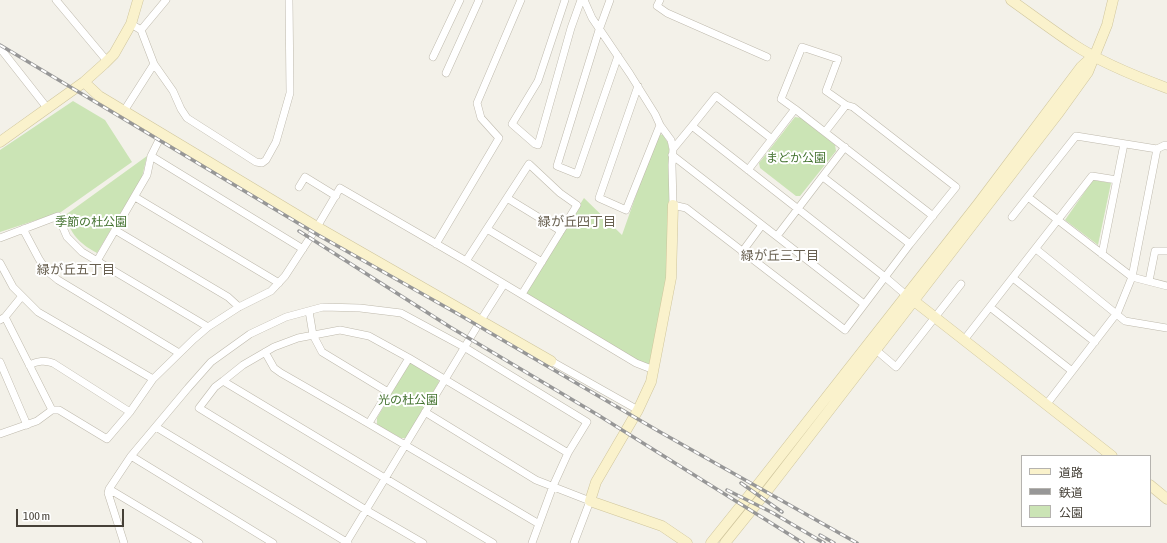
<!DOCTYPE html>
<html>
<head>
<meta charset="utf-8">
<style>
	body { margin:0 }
	#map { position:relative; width:1167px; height:543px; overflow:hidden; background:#f3f1e9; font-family:"Asap Condensed","Noto Sans JP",sans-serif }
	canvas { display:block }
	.legend { position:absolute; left:1021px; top:455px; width:130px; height:72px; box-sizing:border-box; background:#fff; border:1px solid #b5b3af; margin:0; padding:5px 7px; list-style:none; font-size:12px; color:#464138 }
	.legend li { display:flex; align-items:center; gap:8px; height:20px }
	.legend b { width:20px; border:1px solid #b5b3af }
	.scale { position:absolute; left:16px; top:509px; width:108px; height:18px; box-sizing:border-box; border:2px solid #464138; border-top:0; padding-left:5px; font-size:12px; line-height:14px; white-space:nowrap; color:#464138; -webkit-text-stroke:3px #fff; paint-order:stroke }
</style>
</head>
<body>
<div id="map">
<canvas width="1167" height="543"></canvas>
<ul class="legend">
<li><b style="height:5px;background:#faf2cc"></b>道路</li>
<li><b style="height:5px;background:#979797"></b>鉄道</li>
<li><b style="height:11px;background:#cbe4b5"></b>公園</li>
</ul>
<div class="scale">100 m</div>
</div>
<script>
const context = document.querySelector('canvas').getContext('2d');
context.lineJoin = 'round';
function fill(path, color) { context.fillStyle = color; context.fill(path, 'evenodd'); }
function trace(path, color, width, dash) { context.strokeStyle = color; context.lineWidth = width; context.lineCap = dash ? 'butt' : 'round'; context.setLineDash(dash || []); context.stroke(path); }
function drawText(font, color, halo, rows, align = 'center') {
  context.font = font + ' "Asap Condensed","Noto Sans JP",sans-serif'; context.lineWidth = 4; context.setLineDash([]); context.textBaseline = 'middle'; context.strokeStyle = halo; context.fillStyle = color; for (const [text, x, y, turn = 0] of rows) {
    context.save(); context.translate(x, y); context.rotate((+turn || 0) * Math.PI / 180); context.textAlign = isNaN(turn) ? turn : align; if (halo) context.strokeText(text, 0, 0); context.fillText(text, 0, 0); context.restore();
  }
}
const green = new Path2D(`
	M73,101l32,19 27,42 -71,50 -61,20v-82z
	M795,117l6,1 34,27 1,6 -36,45h-4l-36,-28 -1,-5z
	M659,134l4,1 5,8 4,22 -1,113 -17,92 -132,-76 62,-96 38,37 24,-68z
	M147,156l-5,21 -45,76c-20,-11 -24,-18 -33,-37z
	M1093,180l18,3 -13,62 -33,-25z
	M411,363l27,15 1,4 -33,56h-5l-24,-13v-7l31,-53z`);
const street = new Path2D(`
	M56,0l51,61
	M565,0l-27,81 -26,43 23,20 3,1 33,-117 10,-28
	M584,0l8,18 38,56 25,40 5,11 11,15 2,9 -1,16 1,40 13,3 159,122 65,-86 46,-57 -103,-80 -7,-2 -20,-14 12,-32 -36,-12 -21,52 14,10 -47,61
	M610,0l-11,30 -42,136 20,8 41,-118
	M660,0l-3,6 10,7 100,44
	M131,24l10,6 25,-30
	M141,30l13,34 19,27 8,18 6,9 69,44 6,1 4,-3 10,-18 14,-49 -1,-93
	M0,48l48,61
	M433,57l27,-57
	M446,73l33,-73
	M638,86l-39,112 27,12 34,-85
	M795,109l138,107
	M124,111l30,-47
	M692,126l24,-30 56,43
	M825,132l21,-27
	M673,149l19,-23 193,151 21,18
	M1157,149l8,-4 2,1
	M672,155l192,149
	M151,156l152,93
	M823,177l87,67
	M299,187l6,-10 31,19
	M135,197l144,86
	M1028,197l104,80 35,9
	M507,198l54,33
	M1012,217l64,-81 81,13 -25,128 -15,37 -4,4 -67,87
	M23,229l16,30 8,12 11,9 121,73
	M487,229l55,33
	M115,230l113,67 11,10
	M777,236l68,-89
	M0,238l58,-22 9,21 15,15 126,75
	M436,244l63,-106 -18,-20 -4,-15 44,-103
	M1036,249l89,72 42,7
	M742,252l20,-27
	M1102,254l22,-110
	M97,261l50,-86 4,-19 11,-22
	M466,261l63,-97 31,29 17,12 -55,89
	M0,263l13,24 25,25 115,67
	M1013,278l82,64
	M1149,281l6,-30h12
	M990,307l82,64
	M309,311l4,24 9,17 66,40
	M5,317l47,93
	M0,320l5,-3 17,-21
	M964,340l128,-164 25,4
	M876,350l20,17 65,-83
	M265,352l9,16 7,5c86,49 172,100 258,151
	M551,361l87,49
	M0,362l27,63
	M29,365c9,-4 15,-5 24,-2l77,49
	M223,381l270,162
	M425,412l111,68 54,21 -16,42
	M369,423l40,-65
	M156,427l192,116
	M0,434l37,-13 15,-11h7l48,29 23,-27 23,-33 41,-40 14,-12 31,-20 32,-16 14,-15 32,-49 23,-39 126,73 170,102 18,7
	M131,456l142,87
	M109,489l90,54
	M124,543l-16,-50 1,-4 22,-33 57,-68 23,-26 39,-28 36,-17 37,-10 37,1 41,5 63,34 123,75 -19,31 -15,33 -21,57
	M346,543l135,-223 23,-36
	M423,543l-57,-33 -167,-102 16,-21 8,-6 20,-16 31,-18 24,-9 42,-8 29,6 40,22 159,95`);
const secondary = new Path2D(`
	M1011,0c21,15 41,30 62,44 27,18 64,33 94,44
	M84,82l15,14 218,131 234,134
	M0,142l84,-60 20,-18 10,-10 17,-30 7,-24
	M673,205l-2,73 -20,104 -13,28 -42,72 -6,19 72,25 25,17
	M909,297l203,159
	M1150,485l17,14
	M711,543l49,-61 218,-278 103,-137 11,-10
	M725,543l45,-56 287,-372 31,-43 19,-47 6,-25`);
const rail = new Path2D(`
	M0,45l318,190 140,79 202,118 197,111
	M299,231l151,96 148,88 205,128
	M741,483l41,29
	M727,490l46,23 51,30
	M820,535l14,8`);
const parkNames = [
	["まどか公園",796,158],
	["季節の杜公園",91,222],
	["光の杜公園",408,400]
];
const neighbourhoodNames = [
	["緑が丘四丁目",577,222],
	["緑が丘三丁目",780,256],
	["緑が丘五丁目",76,270]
];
fill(green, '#cbe4b5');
trace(street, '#beb9ac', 8);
trace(secondary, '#cfc59c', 11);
trace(street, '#fff', 7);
trace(secondary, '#faf2cc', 10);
trace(rail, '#979797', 3.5);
trace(rail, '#fff', 2, [6]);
drawText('12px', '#447330', '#fff', parkNames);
drawText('13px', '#686050', '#fff', neighbourhoodNames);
</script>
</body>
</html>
